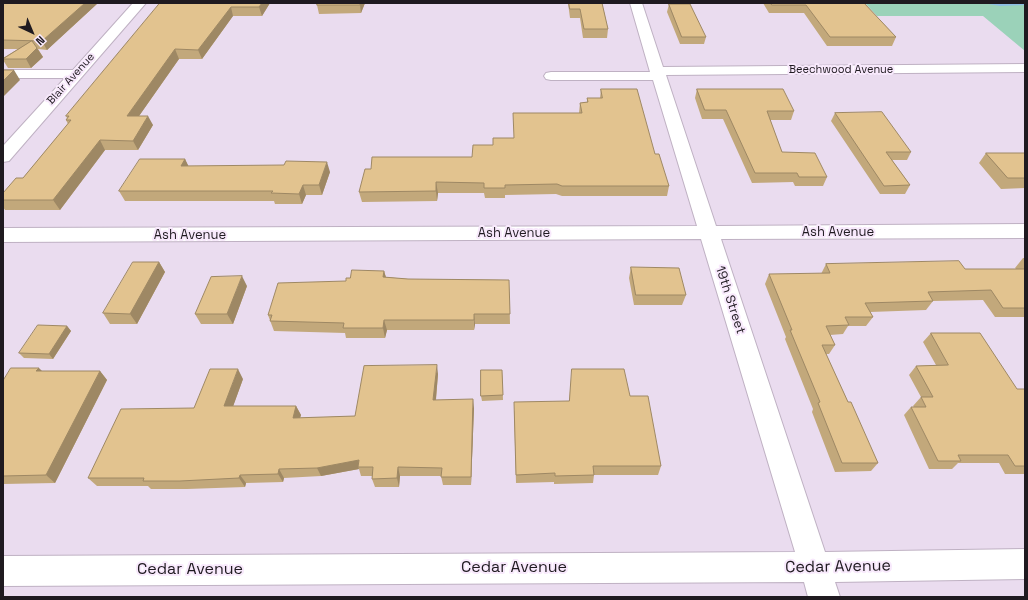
<!DOCTYPE html>
<html>
<head>
<meta charset="utf-8">
<style>
	body { margin:0 }
	#map { position:relative; width:1028px; height:600px; overflow:hidden; background:#eadcef; font-family:"Space Grotesk",sans-serif }
	canvas { display:block }
	.frame { position:absolute; inset:0; border:4px solid #1f1a20; pointer-events:none }
	.north { position:absolute; left:12px; top:12px; width:40px; height:40px; -webkit-text-stroke:3px #f8e9fc; paint-order:stroke; rotate:136deg; font-size:11px; font-weight:700; line-height:16px; text-align:center; color:#1f1a20 }
	.north::after { content:''; display:block; margin:auto; width:14px; height:18px; background:#1f1a20; clip-path:polygon(50% 0,100% 100%,50% 72%,0 100%) }
</style>
</head>
<body>
<div id="map">
<canvas width="1028" height="600"></canvas>
<div class="frame"></div>
<div class="north">N</div>
</div>
<script>
const context = document.querySelector('canvas').getContext('2d');
context.lineJoin = 'round';
function fill(path, color) { context.fillStyle = color; context.fill(path, 'evenodd'); }
function trace(path, color, width, dash) { context.strokeStyle = color; context.lineWidth = width; context.lineCap = dash ? 'butt' : 'round'; context.setLineDash(dash || []); context.stroke(path); }
function drawText(font, color, halo, rows, align = 'center') {
  context.font = font + ' "Space Grotesk",sans-serif'; context.lineWidth = 4; context.setLineDash([]); context.textBaseline = 'middle'; context.strokeStyle = halo; context.fillStyle = color; for (const [text, x, y, turn = 0] of rows) {
    context.save(); context.translate(x, y); context.rotate((+turn || 0) * Math.PI / 180); context.textAlign = isNaN(turn) ? turn : align; if (halo) context.strokeText(text, 0, 0); context.fillText(text, 0, 0); context.restore();
  }
}
const green = new Path2D(`
	M865,3h160v48l-42,-35h-106z`);
const stream = new Path2D(`
	M983,3h42v2l-25,1z`);
const minor = new Path2D(`
	M133,3h13l-137,158 -6,1v-16l62,-68h-62v-8h70z
	M630,3h12l21,64 362,-3v8l-359,3 50,151 309,-2v14l-304,1 104,313 200,-3v30l-190,3 5,15h-32l-4,-15 -801,4v-30l792,-4 -94,-313 -698,3v-14l694,-2 -44,-146h-102l-5,-1 -2,-3 2,-3 5,-1h99z`);
const wall = new Path2D(`
	M3,3h95l-51,47 -9,-1 5,8 -12,11h-23l-5,-8v-2l15,-9h-15z
	M160,3h110l-8,13h-29l-31,43h-23l-40,57 14,9 -15,25h-33l-45,60h-55l-2,-3v-14l20,-15 45,-54 -2,-4 1,-2 -1,-2z
	M318,3h47l-4,10 -42,1 -2,-9z
	M568,3h34l6,26 -1,9h-24l-3,-20h-10z
	M763,3h101l32,34 -4,9h-65l-23,-33h-35z
	M669,4l37,33 -2,7h-24l-13,-32z
	M601,89l54,65 14,32 -2,10h-105l-6,-2 -51,1v3h-20l-1,-5h-46l-1,8 -75,1 -3,-10 12,-23 101,-12 21,-12 21,-7 65,-25 1,-10 7,-1v-4h13z
	M697,89l97,22 -3,9h-21l12,32 45,25 -4,9h-28l-2,-4 -41,1 -29,-64h-21l-7,-21z
	M835,113l76,39 -4,8h-15l18,25 -5,9h-25l-49,-73z
	M986,153h39v35l-24,1 -22,-26z
	M185,159l3,7 142,6 -8,23h-16l-4,9h-27l-1,-3h-149l-6,-10z
	M1023,258h2v59h-30l-12,-17 -50,1 -7,9 -56,2 3,5 -7,9h-18l-5,8 -13,1 5,10 -6,9h-3l22,48 30,61 -7,8 -36,1 -23,-60 1,-3 -28,-70 1,-2 -21,-53 4,-10h52l5,-10 139,5h51l-1,-1z
	M159,262l6,10 -28,52h-27l-7,-11z
	M631,267l55,28 -4,10h-48l-5,-27z
	M384,271l2,6 22,2 101,1 1,44h-35l-1,6h-87l-2,8h-39l-1,-5 -71,-2 -6,-16 78,-34 4,-3z
	M247,286l-14,38h-32l-6,-10z
	M67,326l4,5 -18,28 -29,-1 -5,-5z
	M931,333l86,56h8v85h-20l-6,-11h-41l-6,6h-23l-25,-54 7,-8h3l-1,-1 8,-9 -12,-22 7,-9 20,-1 -13,-23z
	M502,370l1,30 -21,1 -1,-5z
	M42,371h58l7,9 -52,103 -52,1v-103z
	M438,374l-2,26 38,8 -3,77h-28l-2,-9h-41l-1,11h-24l-3,-8v-3h-11l-2,-7 -38,7 -37,2 -1,4 -37,1 -1,4 -58,2h-36l-3,-3h-51l-9,-8 106,-70 49,-29 -10,27h63l5,9 -1,3 55,-2z
	M630,396l31,70 -3,9h-64l-1,8 -39,1v-2l-38,1 -2,-72 55,-10z`);
const shadedWall = new Path2D(`
	M85,3h13l-51,47 -5,-9z
	M262,3h8l-8,13 -3,-9z
	M360,3h5l-4,10 -1,-8z
	M231,7l2,9 -31,43 -4,-9z
	M37,48l6,9 -12,11 -5,-9z
	M175,49l4,10 -47,67 -5,-10z
	M14,70l6,10 -17,17v-16z
	M148,116l5,9 -15,25 -5,-9z
	M100,140l5,10 -45,60 -7,-10z
	M185,159l5,10 -9,-3z
	M327,162l3,10 -8,23 -3,-10z
	M436,182l2,11 -1,8 -1,-10z
	M303,185l3,10 -4,9 -3,-10z
	M159,262l6,10 -28,52 -7,-10z
	M384,271l3,10 -4,-4z
	M242,276l5,10 -14,38 -6,-10z
	M474,314l1,10 -1,6z
	M384,320l3,10 -2,8 -2,-10z
	M67,326l4,5 -18,28 -4,-5z
	M437,365l1,9 -3,35 -2,-9z
	M39,368l8,8 -11,-5z
	M238,369l5,10 -13,36 -6,-9z
	M100,371l7,9 -52,103 -9,-8z
	M473,399l1,9 -3,77v-8z
	M296,406l5,9 -4,12 -4,-9z
	M359,460l-1,7 1,2 -38,7 -4,-8z
	M398,467l2,9 -1,11 -2,-9z
	M279,469l5,9 -1,4 -5,-8z
	M240,475l6,8 -1,4 -6,-9z`);
const building = new Path2D(`
	M3,3h82l-43,38 -39,-1z
	M160,3h102l-3,4h-28l-33,43 -23,-1 -48,67h21l-15,25 -33,-1 -47,60h-50v-7l13,-15h7l48,-58h-5l3,-4h-3z
	M318,3h42v2h-43z
	M569,3h33l6,26h-24l-4,-20h-10z
	M771,3h93l32,34h-66l-24,-32h-34z
	M669,4h21l16,33h-24z
	M32,41l5,7 -11,11h-23z
	M3,70h11l-11,11z
	M601,89h36l18,65h4l10,32h-107l-5,-2 -52,1v3h-21v-5l-48,-1v9l-77,1 6,-23h6l1,-12h100l1,-12h20v-7h21l-1,-25h69l-2,-10 8,-1 -1,-4h15z
	M697,89h86l11,22h-27l15,41 33,1 12,24h-28l-2,-4h-42l-29,-63h-21z
	M882,112l29,40h-25l24,33 -26,1 -49,-73z
	M986,153h39v25h-17z
	M140,159h45l-4,7 103,-1 2,-4 41,1 -8,23h-16l-4,9 -28,-1 2,-2h-154z
	M959,261l6,8h60v39h-22l-12,-18 -63,2 5,9 -68,2 8,14h-28l4,8 -23,1 9,19h-13l26,57h3l27,61h-36l-24,-60 2,-1 -30,-72h2l-23,-56 61,-1 -4,-9z
	M133,262h26l-29,52 -27,-1z
	M631,267l48,1 7,27h-50z
	M352,270l32,1 -1,6 25,2 101,1 1,34h-36v6h-90l-1,8h-40l1,-5 -74,-2 2,-6h-4l10,-32 68,-2v-3h4z
	M242,276l-15,38h-32l16,-37z
	M38,325l29,1 -18,28 -30,-1z
	M931,333h49l37,56h8v77h-10l-7,-11h-50l3,6h-23l-27,-54h15l-5,-10h12l-17,-31 32,-1z
	M437,365l-4,35 40,-1 -2,78h-30l1,-9 -44,-1 -1,11 -25,1 1,-12h-15l1,-7 -42,8 -38,1 -1,5 -38,1 -1,3 -59,3h-37l1,-3h-56l33,-69 73,-1 16,-39h28l-14,37h72l-3,12 62,-2 9,-50z
	M11,368h28l-3,3h64l-54,104 -43,1v-95z
	M572,369h52l6,27h18l13,70h-68l1,9 -39,1v-3l-39,2 -2,-73 55,-1z
	M481,370h21l1,25 -22,1z`);
const farStreetnames = [
	["Beechwood Avenue",841,70],
	["Blair Avenue",71,79,-48]
];
const streetNames = [
	["Ash Avenue",838,232],
	["Ash Avenue",514,233],
	["Ash Avenue",190,235],
	["19th Street",730,300,72]
];
const nearStreetnames = [
	["Cedar Avenue",838,567,-1],
	["Cedar Avenue",514,568],
	["Cedar Avenue",190,570]
];
fill(green, '#9bd2b9');
fill(stream, '#8dbde4');
trace(minor, '#bfb1c3', 2);
fill(minor, '#fff');
fill(wall, '#c2a87b');
fill(shadedWall, '#9e8864');
fill(building, '#e2c38f');
trace(building, '#9e8864', 1);
drawText('11px', '#1f1a20', '#f8e9fc', farStreetnames);
drawText('13px', '#1f1a20', '#f8e9fc', streetNames);
drawText('16px', '#1f1a20', '#f8e9fc', nearStreetnames);
</script>
</body>
</html>
